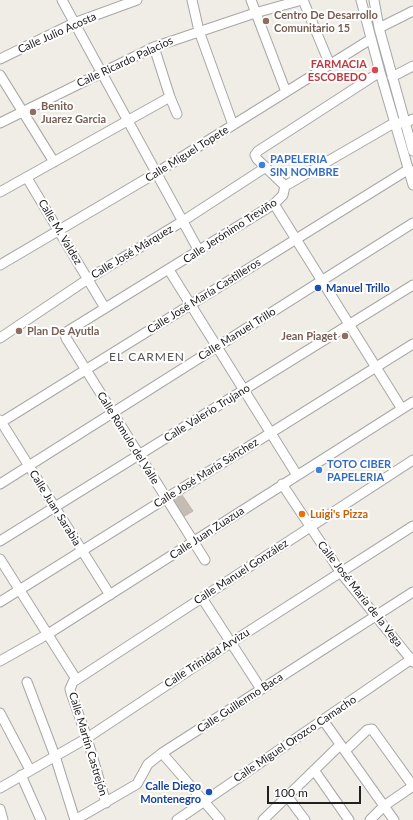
<!DOCTYPE html>
<html>
<head>
<meta charset="utf-8">
<style>
	body { margin:0 }
	#map { position:relative; width:413px; height:820px; overflow:hidden; background:#f0ede7; font-family:Lato,sans-serif }
	canvas { display:block }
	.scale { position:absolute; left:267px; top:786px; width:94px; height:18px; box-sizing:border-box; border:2px solid #202020; border-top:0; padding-left:5px; font-size:12px; line-height:14px; white-space:nowrap; color:#202020; -webkit-text-stroke:3px #fff; paint-order:stroke }
</style>
</head>
<body>
<div id="map">
<canvas width="413" height="820"></canvas>
<div class="scale">100 m</div>
</div>
<script>
const context = document.querySelector('canvas').getContext('2d');
context.lineJoin = 'round';
function fill(path, color) { context.fillStyle = color; context.fill(path, 'evenodd'); }
function trace(path, color, width, dash) { context.strokeStyle = color; context.lineWidth = width; context.lineCap = dash ? 'butt' : 'round'; context.setLineDash(dash || []); context.stroke(path); }
function drawText(font, color, halo, rows, align = 'center') {
  context.font = font + ' Lato,sans-serif'; context.lineWidth = 4; context.setLineDash([]); context.textBaseline = 'middle'; context.strokeStyle = halo; context.fillStyle = color; for (const [text, x, y, turn = 0] of rows) {
    context.save(); context.translate(x, y); context.rotate((+turn || 0) * Math.PI / 180); context.textAlign = isNaN(turn) ? turn : align; if (halo) context.strokeText(text, 0, 0); context.fillText(text, 0, 0); context.restore();
  }
}
const building = new Path2D(`
	M182,495l11,16 -10,6 -10,-16z`);
const minor = new Path2D(`
	M62,0l137,251
	M192,0l7,31 34,94
	M251,0l35,92
	M303,0l27,65
	M361,0l19,72 33,113
	M374,0l5,28 34,123
	M379,28l34,-17
	M154,47l16,50 7,17
	M0,59l74,-36 63,-23
	M0,75l54,87
	M392,77l21,-11
	M0,123l154,-76 101,-34 47,-13
	M27,178l78,130
	M285,186l-28,-27 -2,-4 3,-4 122,-79
	M0,192l170,-95
	M274,204l128,205
	M0,265l156,-92 215,-134
	M169,270l128,205
	M0,338l88,-59 95,-58 83,-54
	M0,420l110,175
	M0,423l409,-254
	M0,484l413,-261
	M282,484l59,89 72,89
	M0,541l413,-256
	M0,559l76,120
	M205,560l-139,-222 -1,-4 3,-3 206,-127 9,-9 2,-9 109,-63h11l8,-4
	M202,598l59,91
	M0,602l413,-258
	M0,661l48,-27 365,-232
	M27,682l28,74 20,64
	M0,713l30,57
	M323,720l71,100
	M345,751l22,-21 5,-1 41,57
	M162,753l58,67
	M314,770l35,50
	M21,775l20,45
	M0,788l87,-50 145,-96 181,-116
	M287,796l18,24
	M106,803l-19,-65 -16,-45 -1,-4 3,-7 340,-222
	M0,809l3,11
	M75,820l62,-36 11,-20 14,-11 251,-161
	M177,820l236,-162
	M263,820l77,-75
	M370,820l14,-14 29,-20`);
const markers = [
	[266,21,4,"#8d6e63"],
	[375,70,4,"#e0444e"],
	[33,112,4,"#8d6e63"],
	[262,165,4,"#3f7fe0"],
	[318,288,4,"#1a4fb4"],
	[19,331,4,"#8d6e63"],
	[345,336,4,"#8d6e63"],
	[319,470,4,"#3f7fe0"],
	[302,514,4,"#e8710a"],
	[209,792,4,"#1a4fb4"]
];
const educationNames = [
	["Centro De Desarrollo",274,15],
	["Comunitario 15",274,28],
	["Benito",41,106],
	["Juarez Garcia",41,119],
	["Plan De Ayutla",27,331],
	["Jean Piaget",337,336,"right"]
];
const streetNames = [
	["Calle Julio Acosta",57,33,-24],
	["Calle Ricardo Palacios",125,62,-25],
	["Calle Miguel Topete",187,154,-32],
	["Calle Jerónimo Treviño",230,231,-33],
	["Calle M. Valdez",60,232,59],
	["Calle José Márquez",132,252,-31],
	["Calle José María Castilleros",204,296,-32],
	["Calle Manuel Trillo",237,334,-32],
	["Calle Valerio Trujano",207,413,-32],
	["Calle Rómulo del Valle",128,438,58],
	["Calle José María Sánchez",206,473,-32],
	["Calle Juan Sarabia",55,508,58],
	["Calle Juan Zuazua",207,533,-33],
	["Calle Manuel González",241,572,-33],
	["Calle José María de la Vega",360,594,52],
	["Calle Trinidad Arvizu",207,658,-33],
	["Calle Guillermo Baca",240,703,-33],
	["Calle Miguel Orozco Camacho",295,739,-34],
	["Calle Martín Castrejón",88,744,73]
];
const healthNames = [
	["FARMACIA",367,64],
	["ESCOBEDO",367,77]
];
const shopNames = [
	["PAPELERIA",270,159],
	["SIN NOMBRE",270,172],
	["TOTO CIBER",327,464],
	["PAPELERIA",327,477]
];
const transitNames = [
	["Manuel Trillo",326,288],
	["Calle Diego",201,786,"right"],
	["Montenegro",201,799,"right"]
];
const foodNames = [
	["Luigi's Pizza",310,514]
];
const neighbourhoodNames = [
	["EL CARMEN",147,357]
];
fill(building, '#c5bcb6');
trace(building, '#c2b3a9', 1);
trace(minor, '#a7a7a7', 11);
trace(minor, '#fff', 9);
for (const [x, y, r, color] of markers) { const dot = new Path2D(); dot.arc(x, y, r, 0, 2 * Math.PI); context.fillStyle = color; context.fill(dot); trace(dot, '#fff', 1.5); }
drawText('bold 11px', '#785e54', '#fff', educationNames, 'left');
drawText('11px', '#202020', '#fff', streetNames);
drawText('bold 11px', '#be3a42', '#fff', healthNames, 'right');
drawText('bold 11px', '#366cbe', '#fff', shopNames, 'left');
drawText('bold 11px', '#164399', '#fff', transitNames, 'left');
drawText('bold 11px', '#c56008', '#fff', foodNames, 'left');
context.letterSpacing = '1px';
drawText('12px', '#535353', '#fff', neighbourhoodNames);
context.letterSpacing = '0px';
</script>
</body>
</html>
